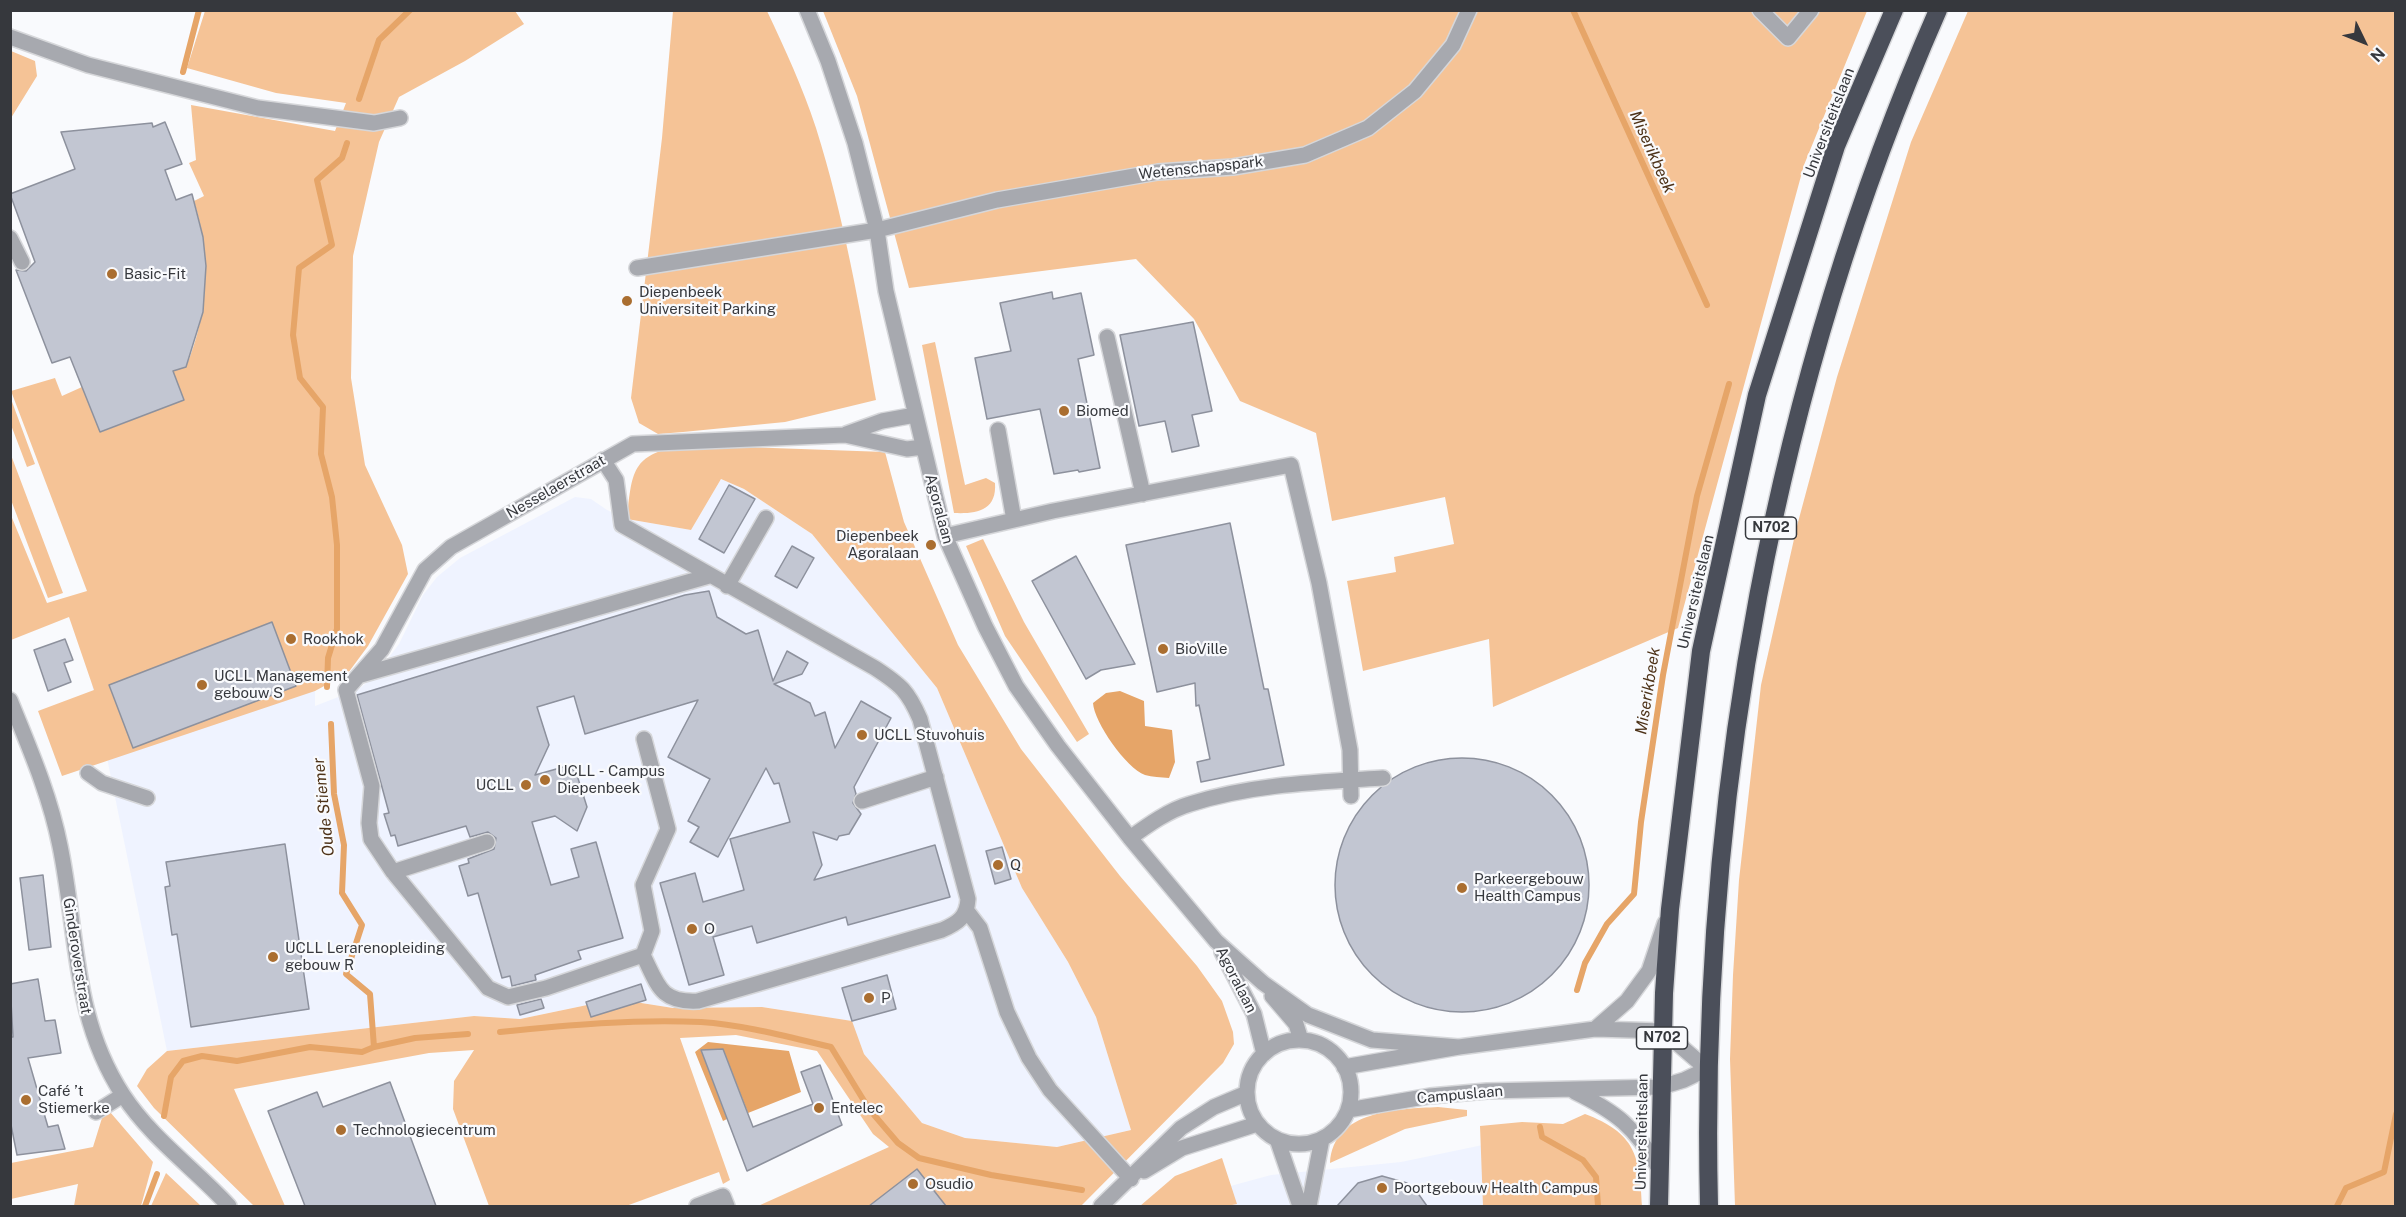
<!DOCTYPE html>
<html>
<head>
<meta charset="utf-8">
<style>
	body { margin:0 }
	#map { position:relative; width:2406px; height:1217px; overflow:hidden; background:#f9fafd; font-family:"Public Sans",sans-serif }
	canvas { display:block }
	.frame { position:absolute; inset:0; border:12px solid #36383d; pointer-events:none }
	.north { position:absolute; left:2334px; top:12px; width:60px; height:60px; -webkit-text-stroke:4px #f9fafd; paint-order:stroke; rotate:133deg; font-size:16px; font-weight:700; line-height:24px; text-align:center; color:#36383d }
	.north::after { content:''; display:block; margin:auto; width:21px; height:27px; background:#36383d; clip-path:polygon(50% 0,100% 100%,50% 72%,0 100%) }
</style>
</head>
<body>
<div id="map">
<canvas width="2406" height="1217"></canvas>
<div class="frame"></div>
<div class="north">N</div>
</div>
<script>
const context = document.querySelector('canvas').getContext('2d');
context.lineJoin = 'round';
function fill(path, color) { context.fillStyle = color; context.fill(path, 'evenodd'); }
function trace(path, color, width, dash) { context.strokeStyle = color; context.lineWidth = width; context.lineCap = dash ? 'butt' : 'round'; context.setLineDash(dash || []); context.stroke(path); }
function drawText(font, color, halo, rows, align = 'center') {
  context.font = font + ' "Public Sans",sans-serif'; context.lineWidth = 4.5; context.setLineDash([]); context.textBaseline = 'middle'; context.strokeStyle = halo; context.fillStyle = color; for (const [text, x, y, turn = 0] of rows) {
    context.save(); context.translate(x, y); context.rotate((+turn || 0) * Math.PI / 180); context.textAlign = isNaN(turn) ? turn : align; if (halo) context.strokeText(text, 0, 0); context.fillText(text, 0, 0); context.restore();
  }
}
const built = new Path2D(`
	M721,479l23,10 68,45 125,154 85,200 46,74 28,55 35,113 -74,17 -92,-9 -43,-15 -58,-69 -13,-33 -89,-14 -89,1 -57,-9 -96,20 -46,-3 -307,35 -78,-381 226,21v15l44,-17 16,-13 24,-32 24,-49 14,-18 23,-19 115,-61 16,2 16,11 20,9 64,11z
	M1526,1136l63,70h-432l114,-31 130,-13z`);
const green = new Path2D(`
	M205,11h310l9,13 -59,37 -66,36 -20,45 -26,114 -2,122 14,87 37,80 6,29 -40,72 -20,27 -33,18 -253,85 -24,-65 56,-21 -25,-73 -58,23 -1,-127 37,90 40,-12 -76,-200 44,-13 7,18 20,-9 19,45 83,-32 -12,-31 14,-2c23,-55 25,-110 8,-166l10,-5 -15,-33 7,-3 -5,-55 144,26 11,-28 -70,-10 -89,-25z
	M673,11h94c18,38 36,77 49,117 28,89 44,181 60,272l-91,22 -102,10 -25,2 -19,-11 -8,-25 31,-260z
	M823,11h1044l-63,154 -126,463 -185,79 -4,-68 -126,32 -16,-90 49,-9 -2,-15 60,-13 -9,-47 -113,24 -16,-88 -76,-32 -46,-82 -58,-60 -227,29 -52,-192z
	M1968,11h427v1195h-660l-5,-147 3,-84 6,-95 22,-195 36,-159 40,-149 74,-235z
	M11,51l24,10 2,15 -26,42z
	M935,342l30,143 21,-7 9,5c2,28 -19,31 -41,30l-32,-168z
	M11,399l24,65 -8,3 -16,-42z
	M688,445l197,7 19,70 54,123 63,104 99,127 77,90 25,35 11,31 1,12 -11,19 -142,143h-323l131,-59 -16,-13 -56,-83 -81,-16 -56,3 50,142 -7,4 -4,-12 -93,34h-137l-36,-97 1,-28 20,-31 -45,3 -195,36 51,117h-31l-100,-98 -17,-22 10,-17 20,-18 307,-35 46,3 96,-20 57,9 89,-1 90,14 12,33 58,69 43,15 92,9 74,-17 -35,-113 -28,-55 -46,-74 -85,-200 -125,-154 -68,-45 -23,-10 -30,51 -64,-11c5,-51 6,-66 61,-74z
	M11,455l52,138 -15,5 -37,-98z
	M983,539l41,83 65,112 -12,8 -72,-106 -39,-90z
	M1438,1107l29,3v6l-62,13 -75,34c3,-53 68,-54 108,-56z
	M110,1112l43,50 -12,44h-67l4,-22 -67,15v-36l82,-16 9,-29z
	M1585,1114c50,19 55,41 57,92h-159l-3,-80 42,-4 41,2z
	M1222,1158l15,46 -10,2h-87l35,-30z
	M166,1173l35,33h-50z`);
const water = new Path2D(`
	M1120,691l24,10 1,25 27,4 3,32 -6,16c-8,-1 -17,-1 -24,-3 -19,-7 -51,-53 -52,-72l13,-10z
	M708,1042l81,9 12,41 -53,21 -25,-64 -22,1 26,69 -4,2 -28,-69z`);
const stream = new Path2D(`
	M1573,10l134,295
	M183,72l16,-62
	M359,99l20,-59 31,-30
	M327,687l1,-29 9,-29v-84l-5,-48 -11,-43 2,-47 -23,-29 -7,-43 6,-67 33,-23 -15,-65 25,-22 5,-15
	M1577,990l8,-27 22,-39 27,-30 7,-72 22,-147 34,-179 32,-112
	M500,1032c68,-7 133,-13 201,-10 44,3 87,15 130,25l38,62 29,34 21,15 72,17 91,15
	M374,1047l41,-9 53,-4
	M164,1116l7,-39 12,-16 19,-5 35,5 73,-14 52,5 12,-5 -4,-53 -24,-20 16,-49 -20,-32 2,-48 -10,-51 -3,-70
	M1540,1127l2,10 41,23 13,17 2,29
	M145,1206l12,-32
	M2337,1206l9,-18 38,-16 12,-58`);
const building = new Path2D(`
	M165,122l17,42 -17,6 11,30 16,-6 11,43 3,29 -3,46 -17,55 -13,4 11,29 -84,32 -30,-75 -18,6 -36,-93 10,1 9,-9 -25,-68 65,-25 -14,-37 91,-9 1,4z
	M1052,292l1,7 28,-6 13,62 -16,4 22,109 -21,4 -1,-2 -24,4 -14,-65 -53,10 -12,-61 36,-7 -11,-48z
	M1193,322l19,89 -20,4 7,31 -27,6 -7,-31 -26,5 -19,-91z
	M729,485l26,14 -31,54 -25,-14z
	M1230,523l34,166h4l16,76 -83,17 -4,-20 13,-3 -11,-54 -3,1 -1,-23 -38,9 -31,-147z
	M792,546l22,12 -17,30 -22,-12z
	M1076,556l59,108 -34,6 -15,9 -54,-98z
	M709,591l8,26 29,17 12,-4 15,51 14,-30 21,12 -6,11 -28,10 36,19 5,13 10,-4 10,36 26,-47 30,17 -37,69 2,7 -3,9 8,11 -12,20 -10,2 -2,4 -24,-8 9,33 -8,15 121,-35 15,52 -102,28 -2,-8 -89,26 -5,-17 -39,11 11,38 -35,10 -29,-102 35,-10 8,29 41,-12 -14,-51 60,-17 -11,-39 -5,1 -8,-16 -48,89 -28,-15 9,-15 -11,-6 22,-42 -42,-22 30,-57 -113,34 -11,-38 -37,11 12,38 -14,30 32,-9 9,6 11,35 -10,24 -22,-15 -23,6 19,63 28,-8 -8,-28 25,-7 27,96 -45,13 3,8 -46,16 1,5 -24,6 -2,-10 -8,2 -24,-85 -10,3 -9,-30 10,-3 -1,-4 26,-10 2,-11 -8,-6 -18,5 -4,-11 -68,20 -3,-11 -4,1 -7,-22 5,-1 -32,-118 328,-100z
	M272,622l24,64 -163,62 -24,-63z
	M65,639l8,21 -9,3 7,19 -23,9 -14,-41z
	M1335 885a127 127 0 1 1 254 0a127 127 0 1 1-254 0Z
	M285,844l24,165 -118,18 -14,-93 -5,1 -7,-48 5,-1 -4,-24z
	M1002,847l9,32 -16,5 -9,-33z
	M43,875l8,72 -22,3 -9,-72z
	M887,975l9,34 -44,12 -10,-33z
	M38,979l7,42 10,-1 6,33 -33,5 20,69 10,-2 7,24 -48,6 -7,-35v-83h3l-3,-53z
	M641,984l5,16 -55,17 -5,-15z
	M541,999l3,9 -24,7 -3,-10z
	M723,1049l30,78 60,-23 -12,-32 19,-7 22,60 -95,46 -46,-121z
	M390,1082l46,124h-131l-37,-95 49,-19 6,15z
	M917,1169l29,37h-77z
	M1382,1176l25,7 10,9 10,14h-90l21,-23z`);
const minor = new Path2D(`
	M807,10l21,51 27,82 22,87 9,61 59,245 40,90 31,60 42,60 72,92 86,103 47,42 45,32 64,25 87,7
	M1760,10l28,28 23,-28
	M10,37l78,28 170,43 116,15 26,-5
	M10,238l12,24
	M637,268l240,-38 120,-30 161,-28 75,-5 72,-12 63,-27 47,-37 38,-46 16,-35
	M1107,337l36,157
	M998,430l16,90
	M846,434l36,-13 33,-6
	M603,460l13,20 6,45 253,143c26,17 33,23 45,51l48,180c-1,18 -10,24 -26,31l-244,71c-38,2 -40,-16 -55,-46l9,-24 -9,-46 25,-56 -24,-90
	M945,536l108,-25 238,-46 28,118 31,167 1,46
	M727,586l39,-68
	M361,675l348,-99
	M10,700c19,47 40,95 50,146 18,87 12,171 63,249 29,44 71,73 106,111
	M88,773l14,10 45,15
	M862,801l74,-24
	M1130,838c18,-13 39,-28 60,-34 62,-20 129,-22 193,-26
	M393,872l94,-30
	M967,911l13,17 27,84 22,46 21,32 81,89
	M1222,952l32,62 10,40
	M643,955l-97,33 -38,9 -20,-9 -95,-116 -22,-33 -2,-16 3,-37 -26,-96 36,-41 43,-79 26,-23 182,-103 212,-9 62,14 16,-2
	M1272,996l24,28 5,16
	M1595,1029l32,-28 22,-30 16,-48
	M1247 1092a52 52 0 1 1 104 0a52 52 0 1 1-104 0Z
	M1344,1067l115,-20 136,-18 68,2 44,38 -23,11 -23,7 -174,4 -57,5 -82,14
	M1575,1092c41,20 60,35 83,75
	M96,1112l27,-17
	M1277,1139l23,67
	M1144,1171l38,-23 75,-24
	M697,1206l26,-10 4,10
	M1101,1206l80,-78 33,-21 33,-14
	M1309,1206l13,-67`);
const highway = new Path2D(`
	M1659,1206l5,-213 6,-84 31,-258 56,-256 79,-249 58,-136
	M1709,1206c-10,-407 65,-822 229,-1196`);
const markers = [
	[112,274,6,"#aa6e30"],
	[627,301,6,"#aa6e30"],
	[1064,411,6,"#aa6e30"],
	[931,545,6,"#aa6e30"],
	[291,639,6,"#aa6e30"],
	[1163,649,6,"#aa6e30"],
	[202,685,6,"#aa6e30"],
	[862,735,6,"#aa6e30"],
	[545,780,6,"#aa6e30"],
	[526,785,6,"#aa6e30"],
	[998,865,6,"#aa6e30"],
	[1462,888,6,"#aa6e30"],
	[692,929,6,"#aa6e30"],
	[273,957,6,"#aa6e30"],
	[869,998,6,"#aa6e30"],
	[26,1100,6,"#aa6e30"],
	[819,1108,6,"#aa6e30"],
	[341,1130,6,"#aa6e30"],
	[913,1184,6,"#aa6e30"],
	[1382,1188,6,"#aa6e30"]
];
const shields = [
	[1771,528,51],
	[1662,1038,51]
];
const shieldNames = [
	["N702",1771,528],
	["N702",1662,1038]
];
const streetNames = [
	["Universiteitslaan",1829,123,-69],
	["Wetenschapspark",1201,168,-6],
	["Nesselaerstraat",556,487,-30],
	["Agoralaan",939,509,75],
	["Universiteitslaan",1696,592,-77],
	["Ginderoverstraat",77,956,81],
	["Agoralaan",1236,980,63],
	["Campuslaan",1460,1095,-5],
	["Universiteitslaan",1642,1132,-89]
];
const poiNames = [
	["Basic-Fit",124,274],
	["Diepenbeek",639,292],
	["Universiteit Parking",639,309],
	["Biomed",1076,411],
	["Diepenbeek",919,536,"right"],
	["Agoralaan",919,553,"right"],
	["Rookhok",303,639],
	["BioVille",1175,649],
	["UCLL Management",214,676],
	["gebouw S",214,693],
	["UCLL Stuvohuis",874,735],
	["UCLL - Campus",557,771],
	["Diepenbeek",557,788],
	["UCLL",514,785,"right"],
	["Q",1010,865],
	["Parkeergebouw",1474,879],
	["Health Campus",1474,896],
	["O",704,929],
	["UCLL Lerarenopleiding",285,948],
	["gebouw R",285,965],
	["P",881,998],
	["Café ’t",38,1091],
	["Stiemerke",38,1108],
	["Entelec",831,1108],
	["Technologiecentrum",353,1130],
	["Osudio",925,1184],
	["Poortgebouw Health Campus",1394,1188]
];
const waterNames = [
	["Miserikbeek",1652,152,66],
	["Miserikbeek",1648,691,-81],
	["Oude Stiemer",324,807,-96]
];
fill(built, '#eff3ff');
fill(green, '#f5c396');
fill(water, '#e6a568');
trace(stream, '#e6a568', 6);
fill(building, '#c2c6d2');
trace(building, '#8d919d', 1.5);
trace(minor, '#d6d7da', 18);
trace(highway, '#d6d7da', 21);
trace(minor, '#a7a9af', 15);
trace(highway, '#4b4f5a', 18);
for (const [x, y, r, color] of markers) { const dot = new Path2D(); dot.arc(x, y, r, 0, 2 * Math.PI); context.fillStyle = color; context.fill(dot); trace(dot, '#f9fafd', 2); }
for (const [x, y, w] of shields) { const box = new Path2D(); box.roundRect(x - w / 2, y - 11, w, 22, 4.5); context.fillStyle = '#f9fafd'; context.fill(box); trace(box, '#36383d', 1.5); }
drawText('bold 14px', '#36383d', null, shieldNames);
drawText('15px', '#36383d', '#f9fafd', streetNames);
drawText('15px', '#36383d', '#f9fafd', poiNames, 'left');
drawText('italic 16px', '#4d3218', '#f9fafd', waterNames);
</script>
</body>
</html>
